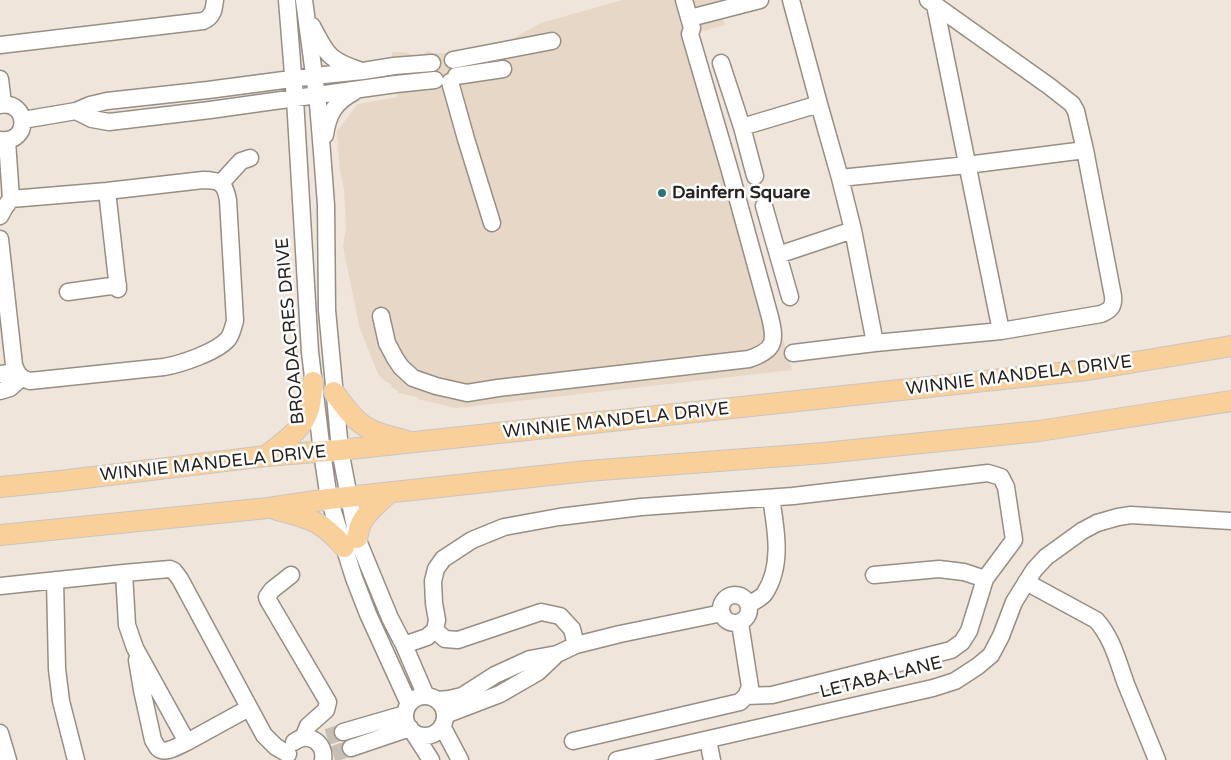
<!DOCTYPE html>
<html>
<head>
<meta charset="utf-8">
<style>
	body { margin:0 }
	canvas { display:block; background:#efe5da }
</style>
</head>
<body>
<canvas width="1231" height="760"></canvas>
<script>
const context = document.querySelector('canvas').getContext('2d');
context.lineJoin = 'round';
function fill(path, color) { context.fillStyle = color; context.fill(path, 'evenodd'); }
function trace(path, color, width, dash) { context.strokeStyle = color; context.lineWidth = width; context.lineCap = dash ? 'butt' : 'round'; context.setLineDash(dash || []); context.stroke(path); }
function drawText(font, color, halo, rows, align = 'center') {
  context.font = font + ' "Varela Round",sans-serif'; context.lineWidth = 5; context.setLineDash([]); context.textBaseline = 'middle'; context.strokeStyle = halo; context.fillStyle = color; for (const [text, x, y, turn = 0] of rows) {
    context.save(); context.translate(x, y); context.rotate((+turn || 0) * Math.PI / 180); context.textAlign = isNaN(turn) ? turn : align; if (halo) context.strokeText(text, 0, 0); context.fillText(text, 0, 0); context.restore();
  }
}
const built = new Path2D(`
	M622,0h99l3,8 -4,2 5,15 -29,8 96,337 -336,38 -39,-9v-2l-19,-4v-2l-7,-4 1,-2 -7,-4 -7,-7 -19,-48 -1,-7 -12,-57 -3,-16 3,-18 -2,-39 -4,-18 -3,-40 21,-27 39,-7 -5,-45h13l14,5 10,-7 2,3h20l50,-8 40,-22z`);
const minorTunnel = new Path2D(`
	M327,737l16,-5
	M333,754l18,-6`);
const minor = new Path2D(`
	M287,0l8,99 15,253 12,100 7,47 25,79 14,36 41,90
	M304,0l14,104 4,48 4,53 1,105 13,140 17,88 33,80 14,27 22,51
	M791,0l28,104 21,74 13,52 22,113 126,-12 100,-17c10,-4 13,-8 12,-18l-28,-146 -9,-39 -4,-7 -23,-18 -121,-86
	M935,5l66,326
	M690,18l70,-18
	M312,26c15,28 16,34 47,44
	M0,45l203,-24c10,-4 11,-12 12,-21
	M453,60l99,-19
	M721,63l21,64 13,49
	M456,76l47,-7
	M0,79l3,25
	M450,82l16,57 26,84
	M0,105c29,-5 31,39 0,35
	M76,111l16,8 17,3 101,-12 186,-26 39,-4
	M23,120l53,-9 14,-6 17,-4 101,-11 106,-14 49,-5 31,-5 38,-3
	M742,127l77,-23
	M325,135c3,-21 10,-33 29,-43
	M840,178l127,-13 118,-15
	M221,183l20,-22 9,-3
	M107,191l11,98
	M764,206l26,91
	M0,216l5,-9 6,-8 -4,-58
	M0,239l14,126c3,9 6,13 16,16l134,-14c17,-3 53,-15 64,-28 4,-5 5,-12 7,-18l-7,-121c-3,-17 -8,-20 -25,-20l-96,11 -96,8
	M778,255l75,-25
	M68,292l50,-7
	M381,316l6,27 8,15 6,9 12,11 23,8 31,7 31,-5 251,-29c26,-9 27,-17 21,-42l-40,-146 -40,-137 2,-6 -8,-28
	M793,353l82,-10
	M0,374l16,-2
	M0,391l10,-3 11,-10
	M124,573l3,52 8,23 52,94 62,-34
	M291,575l-19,15 -5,7 1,3 60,102 -2,8 -18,16 -5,12
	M874,575l65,-6 25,3 21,7
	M55,580l2,89 4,32 15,59
	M1026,582l70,38c16,17 22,42 30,64 10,25 21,51 31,76
	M0,586l124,-13 46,-4 4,2 6,8 84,156 12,12 12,7
	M721 609a14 14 0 1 1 28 0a14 14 0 1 1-28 0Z
	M749,605c5,-4 13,-7 16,-12 18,-28 11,-63 6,-95
	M435,630l10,9 13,1 83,-28 19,4 12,13 4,16
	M404,645l23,-8 8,-7 2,-10 -3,-17 -1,-22 3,-12 7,-10 29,-19 32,-13 55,-10 82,-10 152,-11 195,-23 13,4 5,10 8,53 -29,39 -16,52 -7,11 -11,8 -179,45 -26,1
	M137,660l5,30 11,50c1,1 3,6 5,8 7,7 22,-3 29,-6
	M405 716a20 20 0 1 1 40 0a20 20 0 1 1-40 0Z
	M437,700l12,-1 13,-3 33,-21 35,-16 27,-5 19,-9 44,-11 102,-21
	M445,715l55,-21 38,-22 19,-18
	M442,726l18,34
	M343,732l62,-18
	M413,732l18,28
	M0,733l8,27
	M708,740l4,20
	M573,741l167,-39 6,-6 4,-9 -10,-64
	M294,742c14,-11 32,1 29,18
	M351,748l59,-20
	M617,760l316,-72 22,-7 23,-15 13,-11 10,-19 13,-34 20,-32 12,-13 36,-26 15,-8 21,-6 13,-2 100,6`);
const major = new Path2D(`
	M334,392c7,10 14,20 23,28 12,12 31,16 47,20
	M266,456c16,-13 37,-26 43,-47 2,-8 3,-18 4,-27
	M0,487l60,-6 206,-25 74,-6 747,-80 144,-24
	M277,510c32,8 45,11 67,37
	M0,535l268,-27 61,-9 258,-28 237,-18 215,-22 192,-30
	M357,538c1,-4 2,-8 3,-12 5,-13 20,-24 30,-34`);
const markers = [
	[662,193,5,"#2c7574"]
];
const poiNames = [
	["Dainfern Square",672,193]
];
const streetNames = [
	["BROADACRES DRIVE",291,331,-95],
	["WINNIE MANDELA DRIVE",1019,376,-7],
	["WINNIE MANDELA DRIVE",616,421,-6],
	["WINNIE MANDELA DRIVE",213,464,-6],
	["LETABA LANE",881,678,-14]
];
fill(built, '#e6d7c7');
trace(minorTunnel, '#c7beb5', 16, [16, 8]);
trace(minor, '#978e84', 19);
trace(major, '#c7c6c5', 22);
trace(minor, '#fff', 16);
trace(major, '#fad09a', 20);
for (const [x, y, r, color] of markers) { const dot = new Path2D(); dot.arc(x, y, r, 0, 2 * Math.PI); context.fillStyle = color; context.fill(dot); trace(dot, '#fff', 2); }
drawText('bold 18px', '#272420', '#fff', poiNames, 'left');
drawText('18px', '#272420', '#fff', streetNames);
</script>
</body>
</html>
